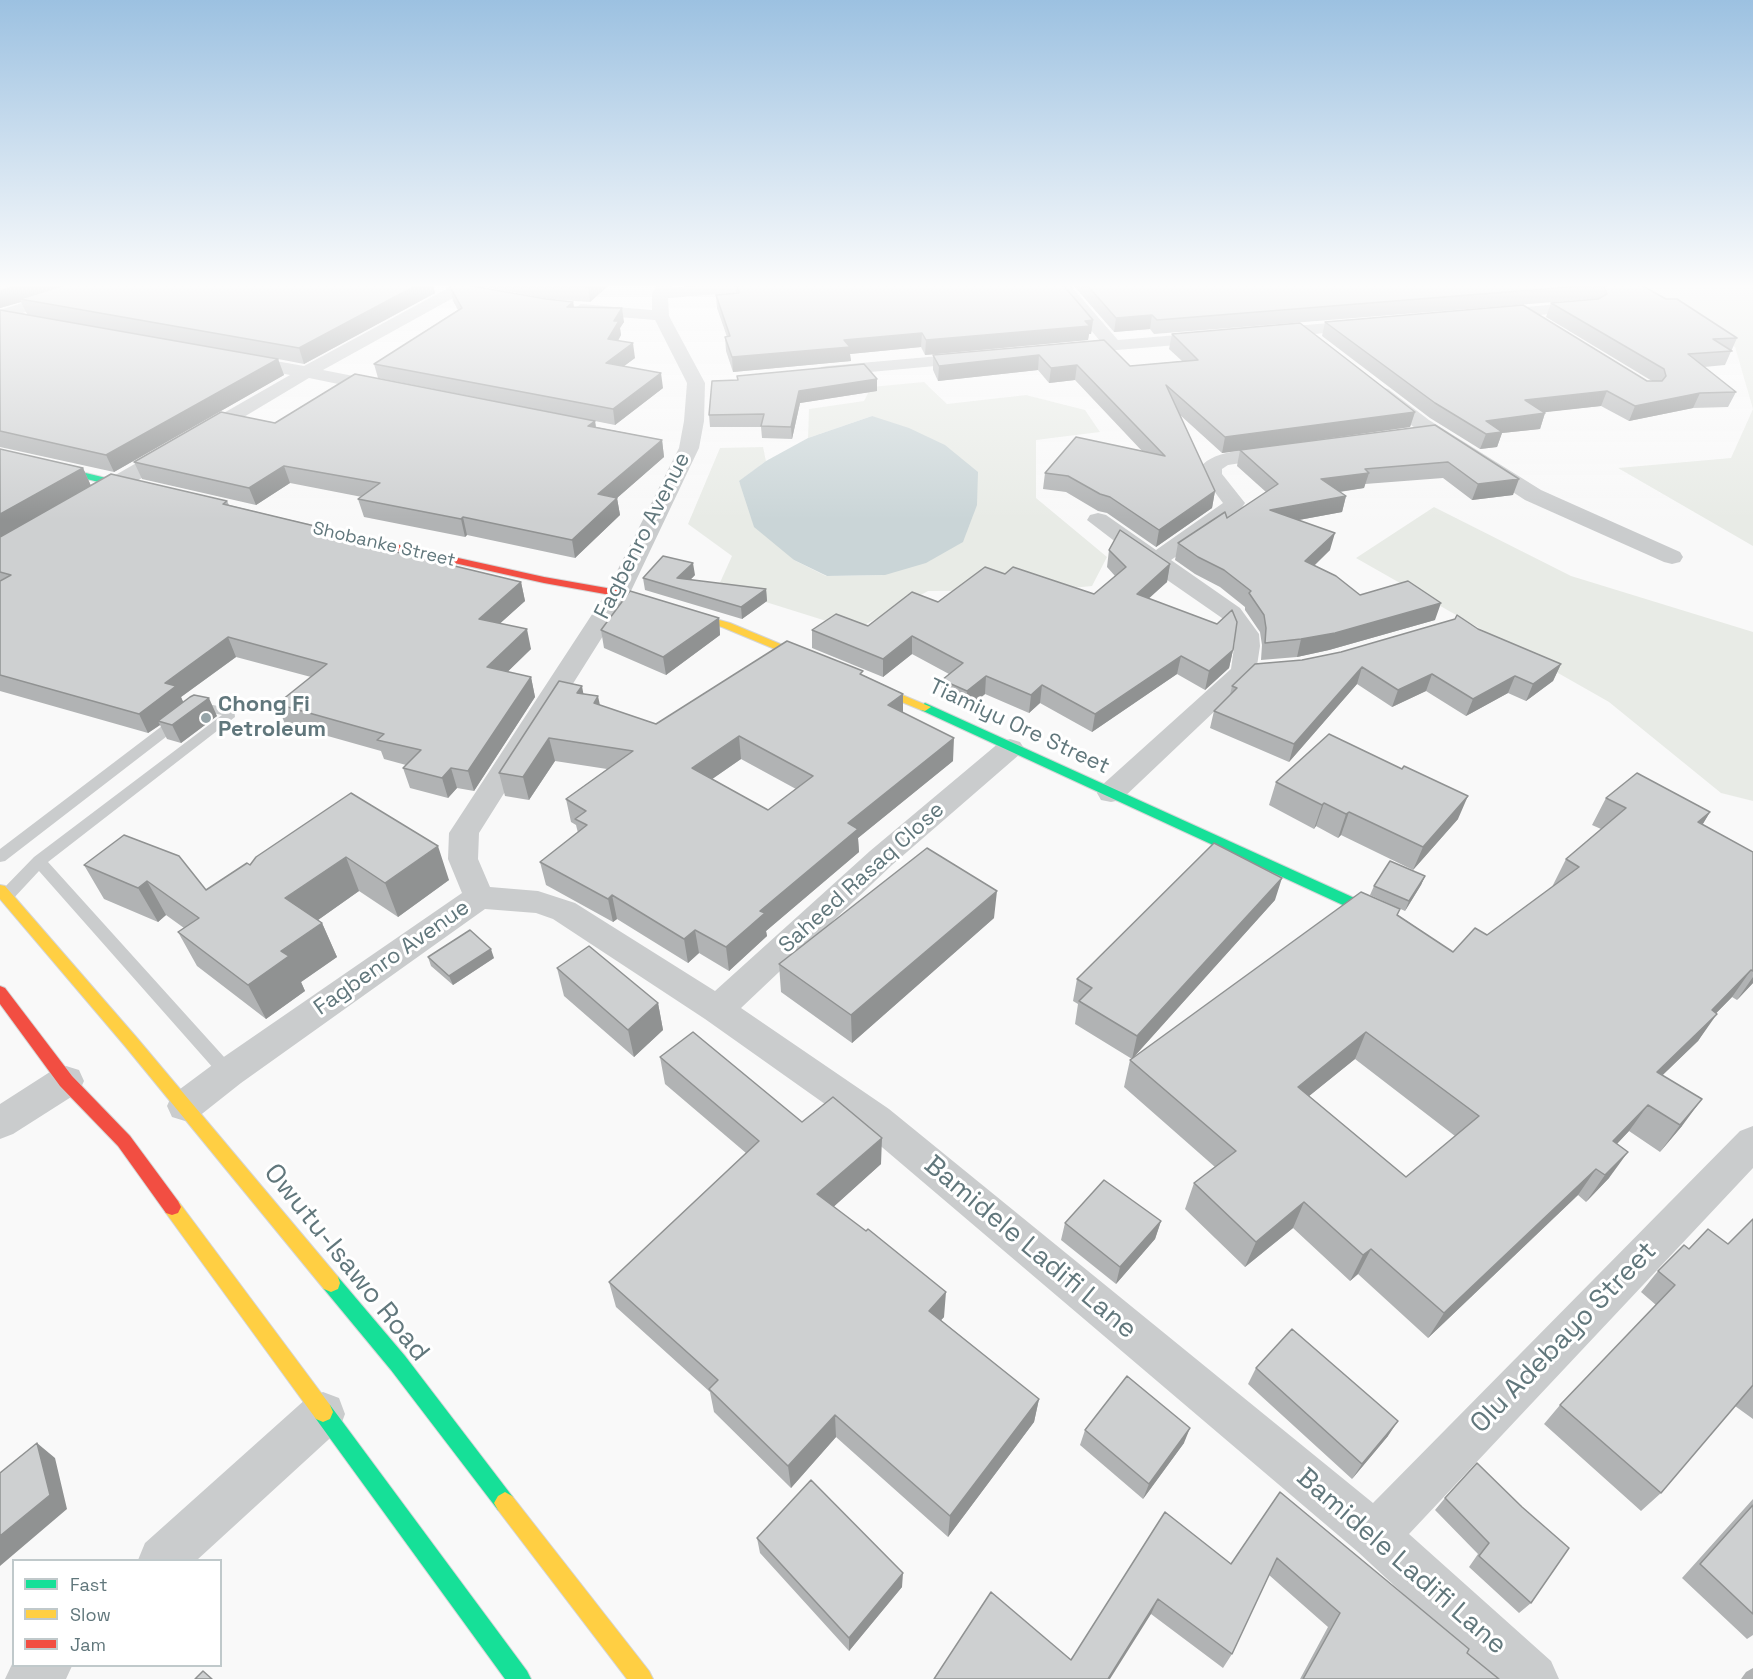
<!DOCTYPE html>
<html>
<head>
<meta charset="utf-8">
<style>
	body { margin:0 }
	#map { position:relative; width:1753px; height:1679px; overflow:hidden; background:#f9f9f9; font-family:"Space Grotesk",sans-serif }
	canvas { display:block }
	.legend { position:absolute; left:12px; top:1559px; width:210px; height:108px; box-sizing:border-box; background:#fff; border:2px solid #c0c9cb; margin:0; padding:8px 10px; list-style:none; font-size:18px; color:#61777c }
	.legend li { display:flex; align-items:center; gap:12px; height:30px }
	.legend b { width:30px; border:2px solid #c0c9cb }
</style>
</head>
<body>
<div id="map">
<canvas width="1753" height="1679"></canvas>
<ul class="legend">
<li><b style="height:8px;background:#16e098"></b>Fast</li>
<li><b style="height:8px;background:#ffcf43"></b>Slow</li>
<li><b style="height:8px;background:#f24e42"></b>Jam</li>
</ul>
</div>
<script>
const context = document.querySelector('canvas').getContext('2d');
context.lineJoin = 'round';
function fill(path, color) { context.fillStyle = color; context.fill(path, 'evenodd'); }
function trace(path, color, width, dash) { context.strokeStyle = color; context.lineWidth = width; context.lineCap = dash ? 'butt' : 'round'; context.setLineDash(dash || []); context.stroke(path); }
function drawText(font, color, halo, rows, align = 'center') {
  context.font = font + ' "Space Grotesk",sans-serif'; context.lineWidth = 6; context.setLineDash([]); context.textBaseline = 'middle'; context.strokeStyle = halo; context.fillStyle = color; for (const [text, x, y, turn = 0] of rows) {
    context.save(); context.translate(x, y); context.rotate((+turn || 0) * Math.PI / 180); context.textAlign = isNaN(turn) ? turn : align; if (halo) context.strokeText(text, 0, 0); context.fillText(text, 0, 0); context.restore();
  }
}
const green = new Path2D(`
	M1640,285h113v261l-135,-78 113,-10 22,-49 -18,-62z
	M924,382l23,22 79,-9 59,15 15,22 -64,8v58l71,59 -15,29 -42,4 -122,1 -73,39 -137,-43 14,-31 -44,-32 32,-76 43,-1 3,14 -27,21 55,78 32,16 59,-1 -13,-159 -64,22 1,-29 55,-8 7,-14z
	M1434,507l137,69 182,56v169l-32,-8 -112,-91 -253,-144z`);
const water = new Path2D(`
	M872,416l37,12 36,17 33,27 -1,33 -14,37 -37,21 -41,12 -58,1 -33,-16 -40,-33 -15,-46 27,-20 42,-23z`);
const lane = new Path2D(`
	M202,703l32,6 1,8 -187,145 186,206 3,5 -3,5 -6,2 -6,-2 -183,-207 -27,29 -6,2 -6,-3v-7l34,-35 188,-142 -20,-4 -5,2 -192,148 -5,1v-13l187,-142z`);
const street = new Path2D(`
	M80,285h26l-2,3 -104,32v-10z
	M457,285l7,5 -2,3 -139,77 71,14 2,4 -2,4 -7,2 -78,-16 -209,125 -8,1 -8,-1 -3,-5 3,-5 206,-118 -54,-11 -3,-4 3,-4 6,-1 62,11 146,-79z
	M657,285h16l-2,3 35,-3h73l-8,5 -103,8 1,18 36,67 -1,38 -5,27 -69,145 -151,240 -1,26 12,28 48,4 37,12 140,88 155,-140 130,-109 10,-3 10,3 4,6 -4,6 -128,111 -151,143 148,101 484,394 367,-372 13,-5v42l-344,366 142,127 8,18h-64l-137,-127 -495,-421 -158,-112 -152,-100 -17,-6 -51,-4 -244,174 -43,34 -13,4 -13,-4 -5,-11 5,-11 43,-32 247,-170 -14,-34 1,-26 157,-240 73,-145 5,-27 3,-38 -32,-63 -74,-6 -8,-5 8,-5 71,6v-16z
	M1053,285h17l48,55 95,-8 6,1 3,4 -3,4 -6,1 -144,12 -6,-1 -3,-4 3,-4 37,-4z
	M1589,301l6,2 2,3 -2,3 -101,11 -8,-5 8,-5z
	M1365,320l6,1 2,4 -2,4 -102,9 -6,-1 -3,-4 3,-4 6,-1z
	M973,353l6,1 3,4 -3,4 -152,14 -6,-1 -3,-4 3,-4 6,-1z
	M1381,387l7,2 41,31 112,70 139,62 3,5 -3,5 -8,2 -8,-2 -139,-62 -110,-72 -41,-31 -2,-4 2,-4z
	M1279,446l7,2 3,4 -3,4 -58,9 -6,4v5l23,29 -8,12 -66,45 69,48 19,26 1,12 -4,26 -135,128 -10,2 -10,-2 -4,-7 4,-7 130,-117 4,-29 -3,-11 -10,-11 -75,-52 -60,-46 3,-5 8,-2 8,2 50,35 67,-47 -21,-28 -1,-8c12,-18 57,-18 78,-21z
	M66,1066l13,4 5,11 -5,11 -66,42 -13,5v-35l53,-34z
	M323,1392l16,6 6,16 -6,16 -142,130h-59l7,-17 162,-145z
	M14,1660v6h58l-6,13h-61z`);
const fast = new Path2D(`
	M0,452l147,36 2,2 -5,3 -144,-35z
	M925,703l469,213 2,4 -2,4h-10l-463,-214 -2,-3z
	M331,1274l7,3 67,79 107,140 4,7 -4,7 -7,4 -7,-4 -107,-140 -67,-81 -2,-6 2,-6z
	M323,1402l7,3 197,266 4,8h-26l-189,-260 -3,-7 3,-7z`);
const slow = new Path2D(`
	M691,612l39,11 201,84 -6,4 -4,-1 -199,-83 -35,-10 -1,-2z
	M0,885l5,1 132,152 201,239 2,6 -2,6 -7,3 -7,-3 -199,-243 -125,-147z
	M172,1199l6,2 152,204 3,7 -3,7 -7,3 -7,-3 -150,-206 -3,-6 3,-6z
	M505,1492l7,4 137,175 4,8h-26l-129,-169 -4,-7 4,-7z`);
const jam = new Path2D(`
	M282,519l262,58 74,13 77,23 1,2 -5,3 -75,-22 -72,-13 -265,-59 -2,-2z
	M0,986l5,2 67,88 58,60 48,65 3,6 -3,6 -6,2 -6,-2 -48,-67 -58,-60 -60,-82z`);
const wall = new Path2D(`
	M0,285h433l2,8 -131,71 -26,-5 6,16 -170,97 -114,-25v-137l27,4 -6,-12 -21,6z
	M475,285h134l-19,17 -41,-3z
	M736,285l357,35 -2,14h-2l-1,6 -163,15 -4,-8 -71,7 1,7 -118,11 -7,-21 -1,-14h2l-10,-29 -1,-13 20,-2z
	M1073,285h568l96,53 -12,27 -21,2 32,25 -8,15 -35,1 -64,13 -28,-15 -58,6 2,1 -5,16 -38,4 -5,14 -17,2 -50,-31 -108,-82 3,-14 322,59h5l-106,-64 5,-14 44,-3 -3,-1 -438,35 -4,-5 -36,3z
	M450,287l96,12 27,3 1,5 50,15 -4,6 1,7 -3,6 17,17 -11,8 39,22 -48,37 -237,-47 -4,-14 84,-54 -5,-9z
	M1172,334l243,78 -5,15 -188,26 -42,-38 35,76 -3,17 -56,39 -49,-34 -9,-2 -32,-19 -23,-3 2,-16 97,-22 -67,-71 -26,3 -11,-13 -100,11 -5,-11v-15l171,-15 26,26 52,-5 -13,-12z
	M737,376l140,15 -77,12 -8,36 -30,-1 -1,-11h-51l-1,-12 28,-35z
	M595,421l1,6 66,13 2,17 -47,41 3,17 -45,43 -108,-23 -2,2 -101,-20 -6,-18 4,-2 -72,-14 -34,22 -114,-26 -8,-17 141,-39z
	M1435,425l78,70 -41,5 -29,-22 -78,6 -1,4 -24,4 6,4 -4,16 -43,8 31,30 -16,16 46,29 75,25 -106,30 -32,7 -36,3 1,-15 -2,-13 -15,-22v-3l-25,-20 -25,-13 -20,-14 3,-17 49,-25 39,-26 -29,-26 3,-16z
	M0,449l83,19 8,18 136,15 2,4 94,23 3,7 195,47 4,19 -25,22 31,26 -24,23 24,5 4,20 -61,94 -17,-3 -9,10 -38,-10 -7,-20 3,-3 -22,-6 -3,-8 -96,-27 -8,-20 34,-27 -75,-20 -55,40 2,5 34,14 -36,27 -14,-4 -7,-14 -12,8 -148,-42z
	M1109,550l61,14 -3,18 -19,16 85,52 -4,18 -24,22 -28,-16 -85,58 -52,-29 -11,10 -44,-19 -19,16 -25,-12 1,-18 7,-6 -37,-20 -29,23 -71,-29v-18l56,-4 70,-24 67,-28 89,20 21,-18 -8,-9z
	M695,575l-5,5 76,9 1,12 -25,18 -97,-29 -2,-12z
	M719,618l1,17 -54,40 -62,-27 -3,-18z
	M1478,629l83,35 -8,17 -27,20 -18,-8 -42,23 -40,-25 -34,16 -35,-23 -68,78 -79,-34 4,-17 16,-16 2,-9 70,-26z
	M863,675l40,19v18l50,49 -95,77 1,14 -93,79 1,5 -38,35 -30,-18 -11,10 -71,-44 -4,3 -67,-37 -6,-23 38,-29 -2,-8 -5,-3 -5,-23 41,-30 -52,-8 -26,39 -24,-4 -6,-23 85,-79 16,11 56,19zM741,759l55,30 -28,21 -56,-31z
	M1276,782l182,37 -45,51 -72,-35 -3,3 -22,-12 -2,3 -45,-24z
	M351,793l98,87 -51,37 -39,-26 -41,29 4,3 15,34 -36,25 4,9 -39,28 -69,-53 -19,-34 6,-4 -18,-13 -8,7 -54,-23 -20,-34 122,25 44,-25z
	M1606,798l104,14 -8,13 51,27v131l-16,17 -5,-3 -16,16 -18,28 -36,34 20,51 -22,26 -31,-21 -12,13 -8,34 -23,24 -8,-7 -150,143 -70,-64 -8,7 -57,-53 -48,39 -60,-58 9,-26 21,-16 -91,-80 6,-27 268,-145 55,37 34,-17 65,-48 14,-28 35,-30 -9,-4zM1355,1059l100,77 -49,41 -97,-81z
	M1425,876l-4,9 -16,26 -35,-16 4,-9z
	M1275,900l-143,159 -57,-35 3,-20 -5,-3 4,-22z
	M994,918l-142,125 -71,-51 -2,-28z
	M428,957l66,1 -41,27 -22,-19z
	M557,968l101,35 5,27 -29,27 -70,-61z
	M660,1057l142,65 79,42 -48,43 111,110 -3,3 98,79 -5,23 -86,115 -112,-100 -45,51 -77,-76 -4,-20 -94,-85 -7,-25 137,-129 -81,-69z
	M1753,1219v200l-18,-13 -74,87 -20,18 -97,-87 16,-19 96,-100 -15,-13 17,-21 31,-22 39,-5z
	M1161,1221l-6,18 -39,45 -55,-44 4,-17z
	M1256,1368l132,68 -36,43 -104,-95z
	M1085,1430l99,13 -41,56 -63,-54z
	M1280,1492l187,161 32,26h-199l28,-52 -59,-52 -37,79 -9,14 -72,-54 -80,46 94,-148 66,52z
	M1445,1498l77,9 9,96 -12,10 -50,-46 9,-13 -43,-44z
	M1753,1499v136l-6,4 -65,-61z
	M757,1538l145,49 -53,64 -89,-98z
	M1753,1668v11h-12l5,-7z`);
const shadedWall = new Path2D(`
	M17,285h54l-51,14 1,3 -21,6v-17z
	M417,285h16l2,8 -131,71 -5,-16z
	M590,285h19l-19,17 -2,-15z
	M573,302l2,13 -8,-8z
	M622,308l2,14 -4,6 1,7 -11,19 -2,-15 6,-18z
	M1152,315l-2,14 -36,3 2,-14z
	M1093,320l-2,14h-2l-1,6 -163,15 1,-15z
	M922,333l-1,14 -71,7 1,7 -118,11 -1,-15 112,-17z
	M633,343l2,15 -27,20 -2,-15z
	M1039,355l-1,15 -100,11 1,-15z
	M278,359l6,16 -170,97 -8,-17z
	M1077,365l-2,15 -26,3 2,-15z
	M661,373l2,15 -48,37 -2,-16z
	M877,379v12l-77,12 -8,36 -1,-12 8,-36z
	M1607,391l-6,15 -81,9 5,-15z
	M1700,393l-7,15 -64,13 6,-15z
	M1415,412l-5,15 -188,26 3,-16z
	M1545,413l-5,16 -38,4 -5,14 -17,2 6,-15v-13z
	M595,421l2,17 -9,-12z
	M662,440l2,17 -47,41 3,17 -45,43 -3,-18 26,-46z
	M284,466l6,17 -34,22 -7,-17z
	M83,468l8,18 -91,51v-23z
	M1369,473l-5,15 -47,7 4,-16z
	M1519,479l-6,16 -41,5 6,-16z
	M1215,491l-3,17 -56,39 3,-17z
	M1346,496l-4,16 -76,14 4,-16z
	M463,517l4,18 -2,2 -4,-18z
	M1335,533l-5,17 -29,28 4,-17z
	M693,563l2,12 -14,14 -4,-11z
	M1170,564l-3,18 -33,30 3,-18z
	M521,582l4,19 -41,37 -5,-19z
	M766,589l1,12 -25,18 -1,-12z
	M1441,603l-6,17 -106,30 -32,7 4,-18z
	M719,618l1,17 -54,40 -3,-18z
	M527,629l4,20 -39,38 -5,-20z
	M912,636v18l-29,23v-18z
	M228,637l8,20 -55,40 4,9 -27,15 2,4 -12,8 -9,-19 26,-31z
	M1233,650l-4,18 -24,22 4,-19z
	M1181,656l-4,18 -85,58 3,-18z
	M1561,664l-8,17 -27,20 7,-17z
	M1362,667l-5,17 -68,78 5,-18z
	M1432,674l-6,17 -34,16 6,-17z
	M986,676l-1,18 -19,16 1,-19z
	M1515,676l-7,17 -42,23 7,-17z
	M531,677l4,20 -61,94 -6,-20z
	M1042,685l-2,18 -11,10 2,-18z
	M582,686l4,22 -9,-15z
	M903,694v23l-15,-12z
	M598,696l5,23 -9,-16z
	M209,698l8,18 -36,27 -9,-18z
	M739,736l2,23 -46,32 -3,-23z
	M549,738l6,23 -26,39 -6,-23z
	M954,738l-1,23 -95,77 1,14 -93,79 1,5 -38,35 -3,-24 34,-36 88,-88z
	M451,768l6,20 -9,10 -6,-20z
	M1468,796l-10,23 -45,51 10,-23z
	M1324,803l-8,23 -2,3 8,-24z
	M1349,812l-8,23 -3,3 8,-24z
	M1710,812l-16,27 4,-17z
	M438,846l11,34 -51,37 -13,-34z
	M346,857l13,34 -58,41 -16,-34z
	M1425,876l-4,9 -16,26 4,-10z
	M1282,878l-7,22 -143,159 5,-23z
	M147,881l19,34 -8,7 -20,-34z
	M997,891l-3,27 -142,125 -1,-28z
	M612,895l5,24 -4,3 -5,-23z
	M322,923l15,34 -36,25 4,9 -39,28 -18,-34 33,-34z
	M695,930l4,23 -11,10 -4,-24z
	M491,949l3,9 -41,27 -4,-9z
	M1751,970l-19,27 -39,40 24,-23 -19,27 -60,58 19,-27 55,-62z
	M1753,977v6l-16,17z
	M658,1003l5,27 -29,27 -6,-27z
	M1366,1032l-11,27 -67,54 10,-26z
	M1702,1099l-20,27 -22,26 20,-27z
	M1648,1105l-19,26 -34,36 18,-26z
	M882,1138l-1,26 -62,56 -2,-26z
	M1628,1152l-19,26 -23,24 19,-27z
	M1596,1169l-18,26 -150,143 16,-25z
	M1304,1202l-11,26 -48,39 11,-25z
	M1161,1221l-6,18 -39,45 4,-17z
	M1371,1249l-13,25 -8,7 13,-26z
	M946,1292l-2,25 -17,18 2,-24z
	M1039,1399l-5,23 -86,115 2,-21z
	M835,1415l1,22 -45,51 -3,-22z
	M1398,1421l-10,15 -36,43 10,-15z
	M1190,1428l-6,15 -41,56 6,-15z
	M37,1443l18,15 12,51 -67,57v-30z
	M903,1573l-1,14 -53,64v-13z
	M1158,1599l-7,15 -41,65h-2z`);
const building = new Path2D(`
	M0,285h17l-17,6z
	M65,285h352l-118,63 -279,-49z
	M453,285h13l80,14 27,3 -6,5 55,1 -8,13h5l-11,18 25,4 -27,20 55,10 -48,36 -239,-45 88,-56 -12,-21z
	M567,285h23l-2,2z
	M737,285h326l30,35 -8,1 5,5 -164,14 -4,-7 -78,7 6,7 -118,10 -7,-20 5,-1 -14,-41 23,-2z
	M1087,285h507l-437,35 -5,-5 -36,3z
	M1598,285h43l25,14h11l60,39 -24,1 19,12 -44,3 48,38 -36,1 -65,13 -28,-15 -82,9 20,13 -59,8 16,11 -16,2 -51,-31 -110,-81 198,-17 124,76h15l4,-5 -2,-7 -113,-66 47,-4 9,-5 -3,-7z
	M0,310l278,49 -172,96 -106,-24z
	M1300,323l115,89 -190,25 -59,-52 49,106 -56,39 -49,-33 -10,-3 -32,-18 -23,-3 31,-36 89,19 -88,-91 -26,3 -12,-13 -100,11 -6,-11 171,-15 26,26 68,-6 -26,-26z
	M864,364l13,15 -78,12 -8,36 -30,-1 3,-12 -55,1 3,-34 26,-1 -1,-4z
	M355,374l240,47 -7,5 74,14 -64,54 19,4 -45,42 -109,-23 -2,2 -103,-20 22,-16 -96,-17 -35,22 -115,-26 87,-50 54,11z
	M1435,425l84,54 -41,5 -30,-22 -83,7 4,4 -48,6 25,17 -76,14 65,23 -30,28 31,15 24,19 48,-14 33,22 -106,30 -34,6 -36,4 1,-15 -2,-13 -15,-22 2,-2 -27,-21 -26,-13 -20,-14 47,-31 2,6 51,-34 -38,-34z
	M0,449l83,19 -83,46z
	M111,474l116,27 -4,3 100,24 -1,6 199,48 -42,37 48,10 -40,38 44,10 -63,94 -17,-3 -9,10 -39,-10 18,-18 -44,-10 7,-6 -107,-30 50,-40 -99,-27 -63,46 11,3 -37,28 -139,-39v-94l11,-6 -11,-3v-35z
	M1120,530l50,34 -33,30 80,30 15,-14 5,12 -4,28 -24,21 -28,-15 -86,58 -53,-29 -11,10 -45,-19 -19,15 -25,-11 21,-17 -51,-27 -29,23 -71,-29 24,-16 32,12 44,-34 26,10 47,-35 20,7 8,-7 81,27 32,-27 -17,-17z
	M663,556l30,7 -16,15 89,11 -25,18 -98,-29z
	M630,591l89,27 -56,39 -62,-27z
	M1457,615l21,14 83,35 -28,20 -18,-8 -42,23 -41,-25 -34,16 -36,-23 -68,77 -80,-33 23,-23 -5,-2 23,-22 47,-4 39,-8 114,-33z
	M787,641l76,30 -3,3 43,20 -15,11 66,33 -106,85 10,6 -98,82 5,2 -39,34 -31,-17 -11,9 -72,-44 -4,4 -68,-37 47,-37 -12,-6 11,-8 -20,-12 67,-48 -84,-13 -26,39 -24,-4 60,-92 23,5 -5,7 21,3 -4,7 62,21zM739,736l74,40 -45,34 -76,-42z
	M194,695l15,3 -37,27 -14,-4 32,-24z
	M1329,734l73,35 2,-3 64,30 -45,51 -74,-35 -3,2 -22,-11 -2,2 -46,-23z
	M1637,773l73,39 -12,10 55,30v119l-2,-1 -39,40 5,4 -60,58 45,27 -22,26 -32,-20 -35,36 15,11 -23,23 -9,-6 -152,144 -73,-64 -8,6 -59,-53 -48,40 -62,-59 42,-32 -106,-91 231,-168 39,17 -3,6 56,37 22,-24 12,7 92,-68 -13,-8 60,-51 -20,-10zM1366,1032l113,84 -73,61 -108,-90z
	M351,793l87,53 -53,37 -39,-26 -61,41 37,25 -41,28 8,5 -41,29 -70,-53 21,-14 -52,-37 -9,7 -54,-23 40,-30 55,21 27,34 41,-27 3,2 6,-8z
	M1214,843l68,35 -145,158 -58,-35 13,-13 -15,-9z
	M927,848l70,43 -146,124 -72,-51z
	M1390,861l35,15 -16,25 -35,-15z
	M470,930l21,19 -42,27 -21,-19z
	M589,946l69,57 -30,27 -71,-62z
	M693,1032l109,90 31,-25 49,41 -65,56 49,37 2,-2 78,63 -17,19 110,88 -89,117 -115,-101 -47,51 -79,-77 9,-9 -109,-98 150,-141 -99,-84z
	M1104,1180l57,41 -41,46 -55,-44z
	M1753,1219v166l-92,108 -101,-88 115,-120 -17,-14 26,-26 5,4 19,-20 20,15z
	M1292,1329l106,92 -36,43 -106,-96z
	M1127,1376l63,52 -41,56 -64,-54z
	M37,1443l13,52 -50,41v-63z
	M1477,1463l45,44 47,41 -38,55 -52,-47 10,-13 -44,-45z
	M811,1480l92,93 -54,65 -92,-100z
	M1280,1492l189,157 -2,4 32,26h-196l37,-66 -63,-55 -45,96 -74,-55 -50,80h-174l57,-87 80,68 94,-148 66,52z
	M1753,1505v109l-53,-50z
	M203,1671l9,8h-17z`);
const markers = [
	[206,718,6,"#96a4a8"]
];
const farStreetnames = [
	["Shobanke Street",384,545,13]
];
const streetNames = [
	["Fagbenro Avenue",643,536,-63],
	["Tiamiyu Ore Street",1019,727,25],
	["Saheed Rasaq Close",862,878,-42],
	["Fagbenro Avenue",392,958,-35]
];
const poiNames = [
	["Chong Fi",218,705],
	["Petroleum",218,730]
];
const nearStreetnames = [
	["Bamidele Ladifi Lane",1030,1248,40],
	["Owutu-Isawo Road",346,1263,51],
	["Olu Adebayo Street",1564,1338,-46],
	["Bamidele Ladifi Lane",1401,1562,41]
];
fill(green, '#e8ebe6');
fill(water, '#cad5d7');
trace(fast, '#d4d5d6', 2);
trace(slow, '#d4d5d6', 2);
trace(jam, '#d4d5d6', 2);
fill(lane, '#cacccd');
fill(street, '#cacccd');
fill(fast, '#16e098');
fill(slow, '#ffcf43');
fill(jam, '#f24e42');
fill(wall, '#b1b3b4');
fill(shadedWall, '#909292');
fill(building, '#ced0d1');
trace(building, '#909292', 1.5);
const sky = context.createLinearGradient(0, 0, 0, 520);
sky.addColorStop(0, '#9cc1e1');
sky.addColorStop(0.55, '#fcfcfc');
sky.addColorStop(1, '#fcfcfc00');
context.fillStyle = sky;
context.fillRect(0, 0, 1753, 520);
for (const [x, y, r, color] of markers) { const dot = new Path2D(); dot.arc(x, y, r, 0, 2 * Math.PI); context.fillStyle = color; context.fill(dot); trace(dot, '#fff', 2); }
drawText('18px', '#61777c', '#fff', farStreetnames);
drawText('22px', '#61777c', '#fff', streetNames);
drawText('bold 22px', '#61777c', '#fff', poiNames, 'left');
drawText('27px', '#61777c', '#fff', nearStreetnames);
</script>
</body>
</html>
